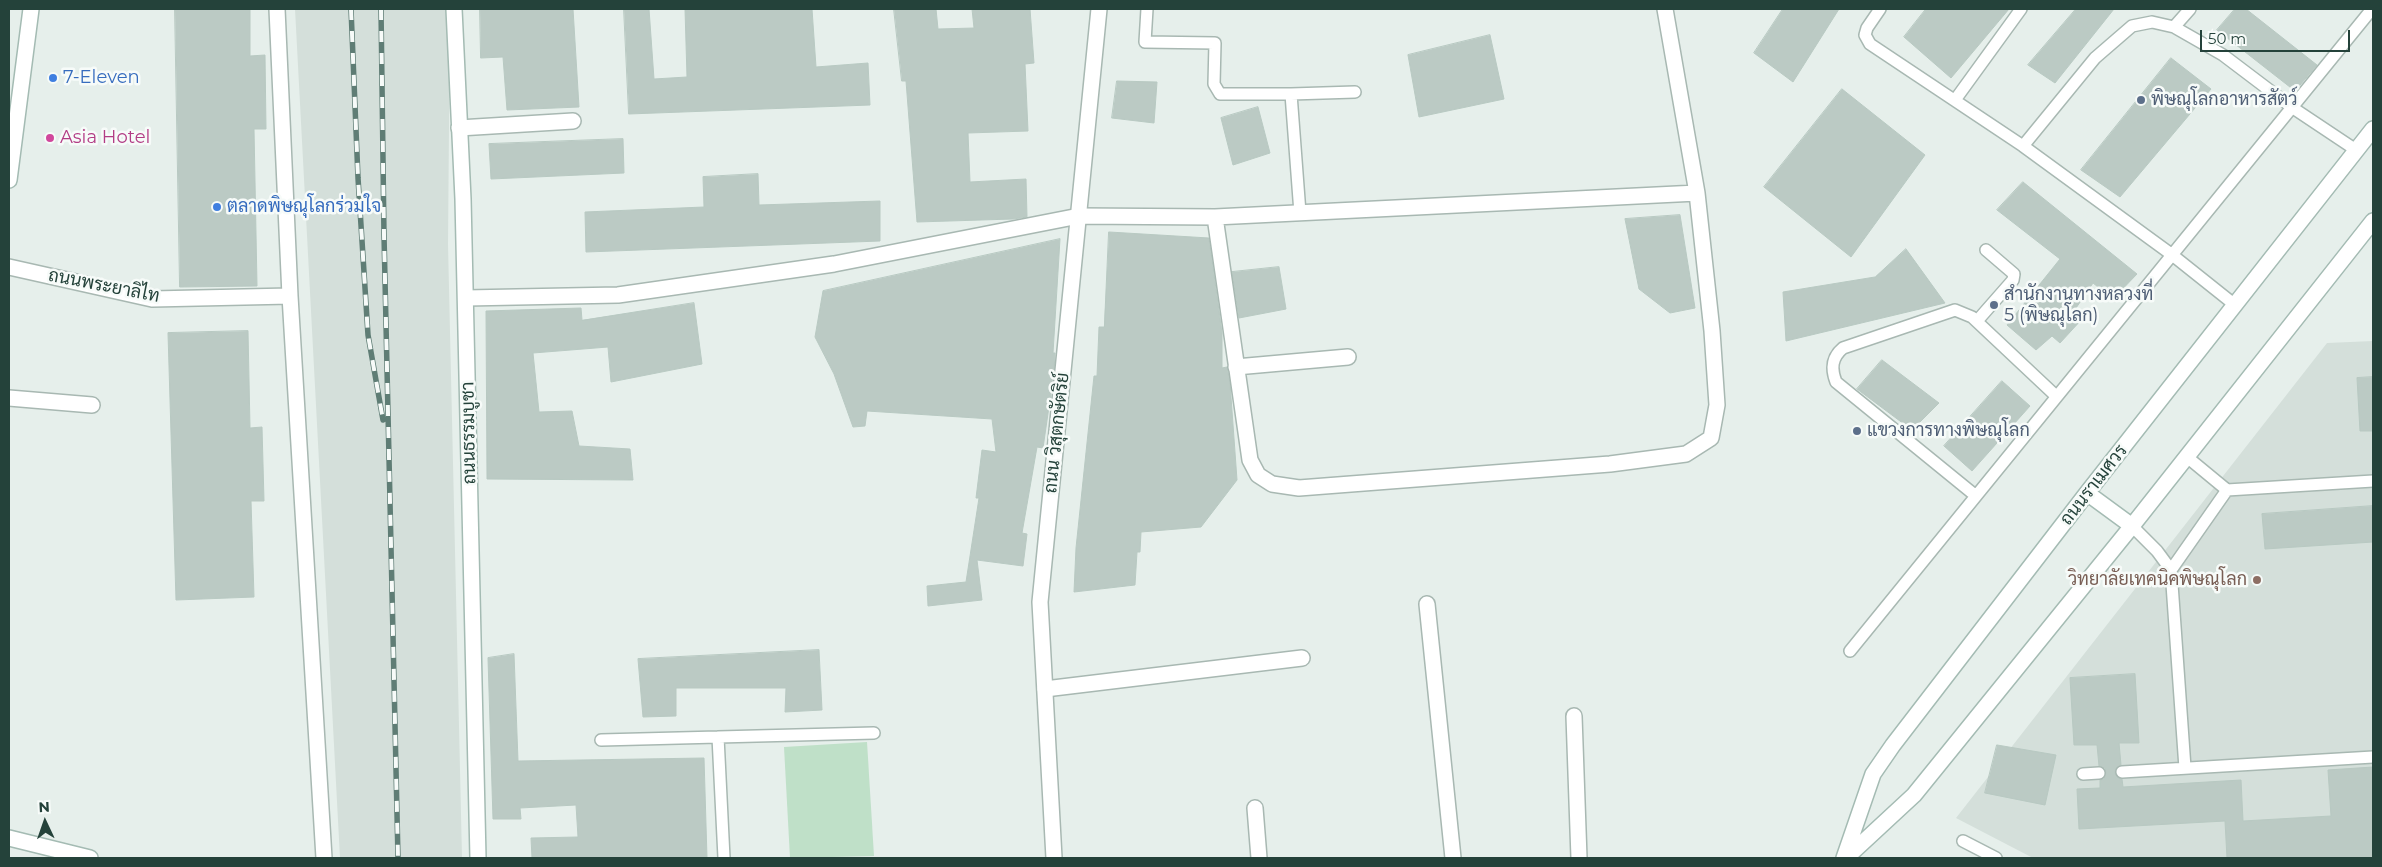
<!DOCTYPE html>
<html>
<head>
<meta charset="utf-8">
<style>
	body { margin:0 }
	#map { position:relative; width:2382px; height:867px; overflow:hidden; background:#e6efeb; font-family:Montserrat,sans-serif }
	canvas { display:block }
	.frame { position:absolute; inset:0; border:10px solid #24423a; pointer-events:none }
	.north { position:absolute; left:20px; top:797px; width:50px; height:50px; -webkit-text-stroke:4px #f7fbf9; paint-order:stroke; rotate:357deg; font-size:14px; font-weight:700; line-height:20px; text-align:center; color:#24423a }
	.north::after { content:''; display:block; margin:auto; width:18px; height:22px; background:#24423a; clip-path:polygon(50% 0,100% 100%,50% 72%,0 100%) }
	.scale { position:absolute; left:2200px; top:30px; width:150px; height:22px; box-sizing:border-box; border:2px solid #24423a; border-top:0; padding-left:6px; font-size:15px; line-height:18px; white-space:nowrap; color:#24423a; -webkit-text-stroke:4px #f7fbf9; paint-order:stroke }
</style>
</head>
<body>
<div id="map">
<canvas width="2382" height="867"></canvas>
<div class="frame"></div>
<div class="north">N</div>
<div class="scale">50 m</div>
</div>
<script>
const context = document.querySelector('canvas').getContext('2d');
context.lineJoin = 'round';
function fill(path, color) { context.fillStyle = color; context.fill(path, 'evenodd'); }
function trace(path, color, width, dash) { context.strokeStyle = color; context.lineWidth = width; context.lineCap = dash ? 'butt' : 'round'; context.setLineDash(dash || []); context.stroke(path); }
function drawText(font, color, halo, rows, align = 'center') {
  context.font = font + ' Montserrat,Sarabun,sans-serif'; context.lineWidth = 5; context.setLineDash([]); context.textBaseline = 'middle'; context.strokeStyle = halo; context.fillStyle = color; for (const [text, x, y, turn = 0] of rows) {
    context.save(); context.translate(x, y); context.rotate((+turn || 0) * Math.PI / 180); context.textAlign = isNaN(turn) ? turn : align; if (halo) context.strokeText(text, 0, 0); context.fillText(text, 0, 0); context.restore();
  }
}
const built = new Path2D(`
	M295,9h155l-2,235 14,614h-122z
	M2373,341v517h-340l-77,-40 371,-475z`);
const green = new Path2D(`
	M867,742l7,114 -84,2 -6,-111z`);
const building = new Path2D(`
	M175,9h75v47l15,-1 1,74h-12l3,157 -77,1z
	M480,9h93l6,98 -72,3 -4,-53 -22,1z
	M624,9h25l5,70 33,-2 -2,-68h127l4,58 52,-4 2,42 -241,9z
	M894,9h42l2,20 36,-1 -2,-19h58l4,54 -9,1 3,67 -60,2 2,49 56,-3 1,38 -14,2 -96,3 -11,-141h-4z
	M1783,9h56l-46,73 -39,-29z
	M1926,9h83l-58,69 -47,-41z
	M2076,9h38l-59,74 -27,-18z
	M2235,9h11l71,56 -22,26 -78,-61z
	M1490,35l14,64 -85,18 -11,-62z
	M2171,58l40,31 -91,108 -39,-27z
	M1117,81l40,1 -3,41 -42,-5z
	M1842,89l83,66 -74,102 -87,-70z
	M1258,107l12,46 -37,12 -12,-47z
	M623,139l1,34 -133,6 -2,-35z
	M758,174l1,31 121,-4v40l-294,11 -1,-40 119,-5 -1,-30z
	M2023,182l114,92 -24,25 -20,-16 -19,28 9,7 -23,25 -8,-7 -16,14 -29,-25 53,-66 -63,-49z
	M1680,215l15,93 -25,5 -31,-24 -14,-70z
	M1109,232l100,6 13,95v35l5,-1 3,16 7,97 -36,47 -60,5 -1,20h-3l-2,33 -61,7 2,-44 18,-172h3l2,-49h5z
	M1060,239l-7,114h2l-1,19 -11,76 -6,-1 -15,86 5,1 -4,32 -46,-6 5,40 -54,6 -1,-20 39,-4 13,-84h-3l6,-48 14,2 -4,-33 -125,-8 -2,15 -12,1 -19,-53 -19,-37 8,-46z
	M1906,249l39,54 -159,38 -3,-49 92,-15z
	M1279,267l7,42 -47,9 -7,-46z
	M694,303l8,61 -91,18 -3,-35 -75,6 6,59 33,-1 7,35 51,3 3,31 -146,-1 -1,-168 95,-3 1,12z
	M248,331l2,97 12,-1 2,74h-13l3,96 -78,3 -8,-267z
	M1882,360l57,43 -27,27 -55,-41z
	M2373,377v54h-13l-3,-53z
	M2002,381l28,25 -58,65 -28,-25z
	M2373,506v36l-108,7 -3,-35z
	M819,650l3,60 -37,2 1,-24h-110v28l-33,1 -5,-58z
	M514,654l4,107 186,-3 3,100h-175l-1,-20 47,-1 -2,-32 -56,3 1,11h-28l-5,-161z
	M2135,674l4,69h-20l2,22 -5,3 -1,5 3,5 4,1 1,8 118,-7 2,41 88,-5 -3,-46 45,-3v91h-146l-2,-37 -146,8 -2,-40 23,-1v-8l4,-1 2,-6 -1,-5 -6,-2 -2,-21h-23l-4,-67z
	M1997,745l59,10 -11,50 -60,-12z`);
const service = new Path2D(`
	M1147,9l-2,33 70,1 -1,41 6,10h71
	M1880,9l-13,19 -2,7 5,9 153,102 148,108 64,51
	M2174,27l16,-18
	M1955,100l66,-91
	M2023,146l72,-88 37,-32 20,-4 22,5 49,28 70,53 63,42
	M1300,213l-9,-119 64,-2
	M1977,321l36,-41 1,-6 -28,-24
	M2187,457l40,33 146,-9
	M1976,496l-140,-114c-5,-13 -5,-24 7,-34l112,-38 17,7 84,79
	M2132,526l25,25 14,19 14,198
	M2171,570l56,-80
	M1850,651l522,-642
	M718,737l6,121
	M601,740l273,-7
	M2122,772l251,-15
	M2083,774l16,-1
	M1963,841l33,17`);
const minor = new Path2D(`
	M459,128l114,-7
	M1215,217l35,243 8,15 14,9 27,4 311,-24 76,-10 25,-16 6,-33 -5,-74 -15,-138 -32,-184
	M466,298l152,-3 216,-31 245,-48 136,1 482,-24
	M1236,367l112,-10
	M9,398l83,7
	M1427,604l26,254
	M1045,689l257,-31
	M1574,716l5,142
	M1255,808l4,50`);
const tertiary = new Path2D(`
	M277,9l13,287 34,562
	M9,267l143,32 138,-3
	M1054,858l-14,-256 59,-593`);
const secondary = new Path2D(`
	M454,9l9,190 15,659
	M9,180l22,-171
	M2087,493l45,33
	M9,838l81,20
	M1844,858l29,-84 20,-29 194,-252 286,-364
	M1846,858l68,-63 218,-269 241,-305`);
const rail = new Path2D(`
	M351,9l7,169 10,157 15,85
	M381,9l3,226 14,623`);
const markers = [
	[53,78,5,"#3f7fe0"],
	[2141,100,5,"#5c6f8a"],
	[50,138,5,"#d1479c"],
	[217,207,5,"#3f7fe0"],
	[1994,305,5,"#5c6f8a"],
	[1857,431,5,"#5c6f8a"],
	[2257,580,5,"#8d6e63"]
];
const shopNames = [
	["7-Eleven",63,78],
	["ตลาดพิษณุโลกร่วมใจ",227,207]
];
const serviceNames = [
	["พิษณุโลกอาหารสัตว์",2151,100],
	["สำนักงานทางหลวงที่",2004,295],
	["5 (พิษณุโลก)",2004,316],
	["แขวงการทางพิษณุโลก",1867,431]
];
const hotelNames = [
	["Asia Hotel",60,138]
];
const streetNames = [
	["ถนนพระยาลิไท",104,286,11],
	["ถนนธรรมบูชา",469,433,-91],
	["ถนน วิสุตกษัตริย์",1057,433,-84],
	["ถนนราเมศวร",2094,485,-52]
];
const educationNames = [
	["วิทยาลัยเทคนิคพิษณุโลก",2247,580]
];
fill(built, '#d4dfda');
fill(green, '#bfe0c8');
fill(building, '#bbcac4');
trace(building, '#b8c9c2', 1);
trace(service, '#a8b8b2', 14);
trace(minor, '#a8b8b2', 18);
trace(tertiary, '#a8b8b2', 18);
trace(secondary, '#a4bbb3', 18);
trace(service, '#fff', 11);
trace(minor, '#fff', 15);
trace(tertiary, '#fff', 15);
trace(secondary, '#fff', 15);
trace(rail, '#5f7d75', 5.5);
trace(rail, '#f7fbf9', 4, [11]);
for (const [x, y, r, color] of markers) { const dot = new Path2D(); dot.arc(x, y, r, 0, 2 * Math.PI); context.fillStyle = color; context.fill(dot); trace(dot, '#f7fbf9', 2); }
drawText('18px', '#366cbe', '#f7fbf9', shopNames, 'left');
drawText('18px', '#4e5e75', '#f7fbf9', serviceNames, 'left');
drawText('18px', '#b23c85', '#f7fbf9', hotelNames, 'left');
drawText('18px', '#24423a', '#f7fbf9', streetNames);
drawText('18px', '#785e54', '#f7fbf9', educationNames, 'right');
</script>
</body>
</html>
